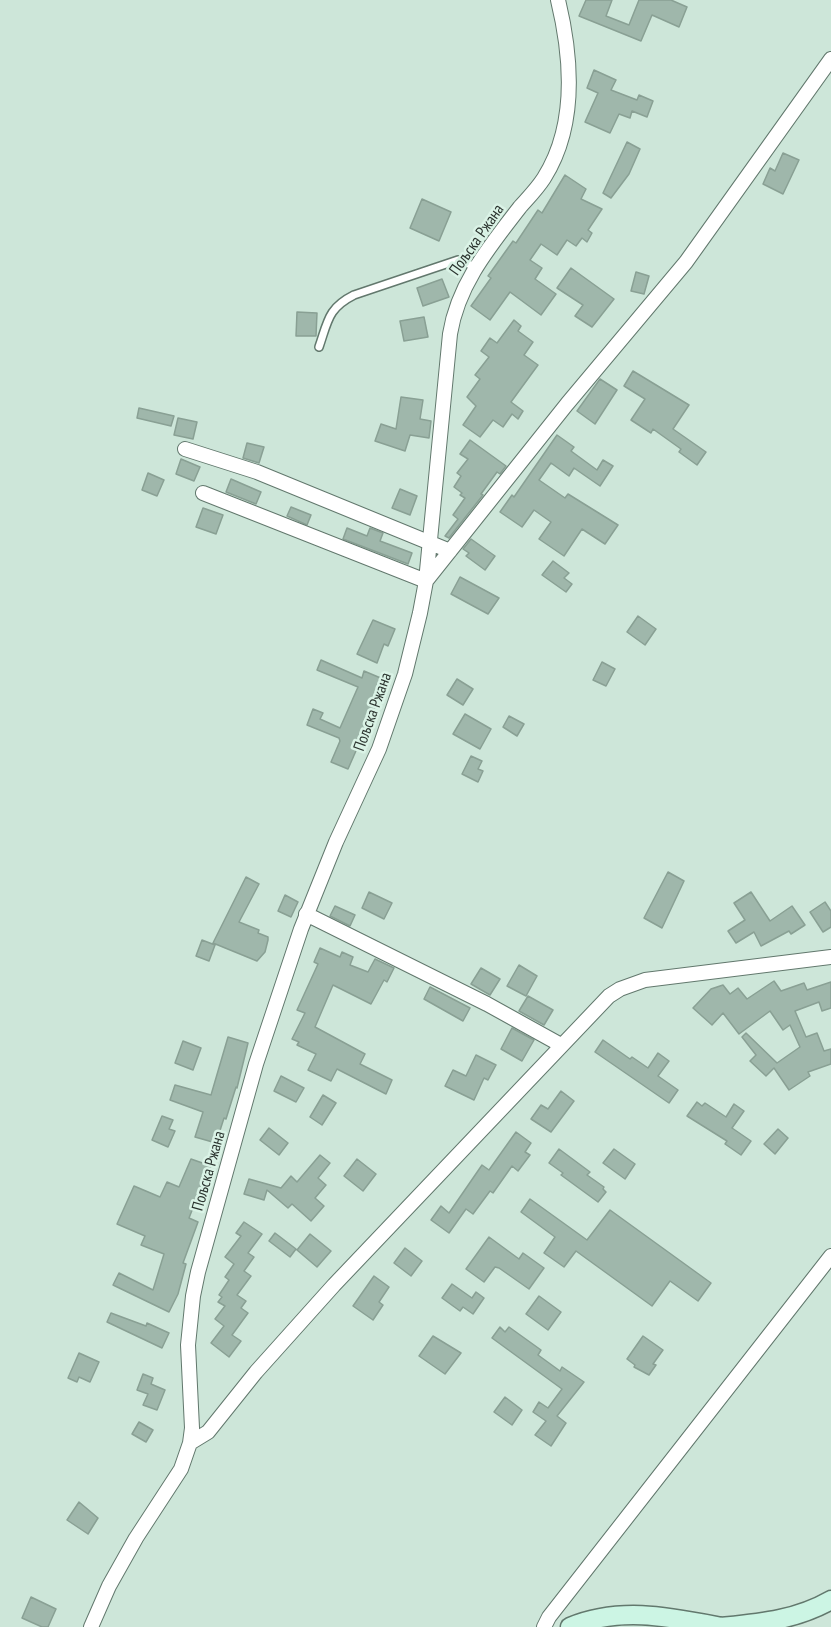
<!DOCTYPE html>
<html>
<head>
<meta charset="utf-8">
<style>
	body { margin:0 }
	canvas { display:block; background:#cde6d9 }
</style>
</head>
<body>
<canvas width="831" height="1627"></canvas>
<script>
const context = document.querySelector('canvas').getContext('2d');
context.lineJoin = 'round';
function fill(path, color) { context.fillStyle = color; context.fill(path, 'evenodd'); }
function trace(path, color, width, dash) { context.strokeStyle = color; context.lineWidth = width; context.lineCap = dash ? 'butt' : 'round'; context.setLineDash(dash || []); context.stroke(path); }
function drawText(font, color, halo, rows, align = 'center') {
  context.font = font + ' "PT Sans Narrow",sans-serif'; context.lineWidth = 5; context.setLineDash([]); context.textBaseline = 'middle'; context.strokeStyle = halo; context.fillStyle = color; for (const [text, x, y, turn = 0] of rows) {
    context.save(); context.translate(x, y); context.rotate((+turn || 0) * Math.PI / 180); context.textAlign = isNaN(turn) ? turn : align; if (halo) context.strokeText(text, 0, 0); context.fillText(text, 0, 0); context.restore();
  }
}
const building = new Path2D(`
	M586,0h26l-6,16 23,9 10,-25h32l16,7 -8,20 -27,-12 -11,26 -62,-25z
	M594,70l22,10 -5,10 26,10 2,-5 14,6 -6,16 -15,-6 -2,7 -11,-4 -9,19 -25,-11 13,-29 -11,-5z
	M627,142l13,7 -11,25 -18,24 -8,-5z
	M783,153l16,7 -16,34 -20,-10 7,-16 5,3z
	M565,175l21,14 -5,10 21,10 -14,21 4,3 -5,9 -5,-4 -6,8 -9,-6 -10,15 -16,-11 -11,16 12,8 -7,11 21,15 -15,21 -31,-23 -20,28 -19,-14 20,-28 -3,-2 25,-35 3,2 22,-33 4,3z
	M422,199l29,13 -12,29 -29,-13z
	M571,268l43,31 -22,28 -17,-11 8,-11 -26,-17z
	M636,272l13,4 -5,18 -13,-3z
	M442,279l7,18 -26,9 -6,-18z
	M297,312l20,1 -1,23h-20z
	M424,317l4,20 -24,4 -4,-20z
	M514,320l7,6 -3,5 15,11 -9,13 14,10 -27,37 12,9 -5,8 -6,-5 -9,13 -10,-7 -13,17 -17,-12 13,-19 -9,-9 13,-18 -5,-4 14,-18 -8,-6 9,-13 7,5z
	M633,371l56,34 -16,24 33,23 -9,13 -18,-13 2,-3 -28,-20 -2,4 -20,-13 14,-21 -21,-13z
	M600,379l17,11 -22,34 -18,-13z
	M401,397l22,3 -3,19 11,2 -2,17 -19,-3 -5,16 -30,-10 6,-17 15,5z
	M139,408l35,8 -3,10 -34,-8z
	M178,418l19,4 -4,17 -19,-4z
	M557,435l17,12 -3,4 26,19 6,-10 10,6 -13,20 -26,-18 -5,8 -18,-13 -12,17 26,18 3,-4 50,31 -13,19 -23,-15 -18,27 -25,-17 12,-17 -17,-12 -12,17 -22,-15 12,-17 2,2z
	M470,440l36,26 -6,8 -3,-2 -16,22 2,1 -34,43 -4,-2 13,-17 -5,-4 12,-17 -5,-3 2,-2 -8,-6 7,-11 -4,-3 11,-14 -8,-5z
	M247,443l17,4 -5,16 -16,-5z
	M181,459l19,8 -6,14 -18,-7z
	M148,473l16,7 -7,16 -15,-6z
	M231,479l30,13 -5,12 -30,-12z
	M400,489l17,7 -7,19 -18,-7z
	M291,507l20,8 -4,10 -20,-9z
	M203,508l20,7 -7,19 -20,-7z
	M347,528l20,8 3,-8 13,5 -3,8 32,12 -4,11 -65,-25z
	M471,539l24,17 -10,14 -19,-14 3,-3 -6,-4z
	M553,561l16,12 -5,5 8,6 -6,8 -24,-17z
	M460,577l39,21 -11,16 -37,-20z
	M638,616l18,13 -11,16 -18,-13z
	M373,620l22,9 -7,17 -4,-2 -7,19 -20,-9z
	M321,660l41,18 2,-7 19,8 -10,22 4,2 -29,66 -17,-7 9,-21 -1,-3 -32,-13 6,-16 10,4 -3,6 20,9 18,-41 -41,-17z
	M602,662l13,7 -9,17 -13,-6z
	M457,679l16,10 -10,16 -16,-10z
	M465,714l26,15 -11,20 -27,-15z
	M509,716l15,8 -7,12 -14,-9z
	M471,756l11,5 -4,8 5,2 -5,11 -16,-8z
	M668,872l16,9 -22,47 -18,-10z
	M246,877l13,7 -20,38 20,8 -1,3 10,4v3l-3,12 -8,9 -44,-18z
	M369,892l23,11 -8,16 -22,-11z
	M751,892l19,29 22,-15 13,19 -14,9 -2,-3 -28,15 -7,-14 -18,11 -8,-12 17,-11 -11,-17z
	M285,895l13,7 -7,15 -13,-6z
	M825,902l6,9v16l-8,5 -13,-20z
	M335,906l20,9 -5,11 -20,-10z
	M202,940l13,5 -6,16 -13,-5z
	M320,948l20,9 2,-5 11,5 -3,8 18,7 7,-13 19,9 -7,14 -3,-2 -13,24 -38,-19 -18,42 50,27 -5,10 32,16 -6,14 -49,-25 -6,12 -23,-11 8,-16 -19,-9 2,-3 -7,-3 13,-26 -8,-3 21,-46 -4,-2z
	M519,965l18,11 -11,20 -19,-10z
	M481,968l19,11 -10,16 -19,-11z
	M774,981l7,10 23,-8 3,7 24,-8v26l-9,3 -3,-9 -24,9 11,26 11,-4 7,18 7,-2v15l-23,8 2,4 -21,14 -15,-22 -8,8 -16,-15 6,-6 -14,-18 4,-4 31,30 23,-16 -10,-22 -7,5 -13,-19 -31,23 -16,-21 -11,12 -19,-17 18,-19 12,-4 7,9 8,-6 9,11z
	M430,987l40,21 -7,13 -39,-22z
	M528,996l25,14 -9,15 -25,-14z
	M512,1028l22,12 -12,21 -21,-12z
	M228,1037l20,6 -11,45 -1,-1 -10,32 -2,-1 -8,25 -21,-6 8,-25 -33,-12 5,-15 36,10z
	M603,1040l27,19 2,-2 16,11 10,-15 11,8 -11,15 20,14 -9,13 -74,-51z
	M183,1041l18,7 -8,22 -18,-7z
	M476,1055l20,10 -8,15 -4,-2 -10,22 -29,-14 8,-16 13,6z
	M281,1076l23,12 -8,14 -22,-11z
	M561,1091l13,10 -23,31 -20,-13 10,-14 7,4z
	M323,1095l13,8 -14,22 -12,-8z
	M697,1102l5,4 3,-3 21,14 8,-13 10,7 -12,17 19,13 -10,14 -16,-11 2,-3 -40,-25z
	M162,1116l11,4 -4,9 6,2 -7,16 -16,-7z
	M269,1128l19,15 -9,12 -19,-15z
	M778,1129l10,9 -13,16 -11,-10z
	M516,1132l15,11 -6,9 5,3 -12,16 -6,-5 -19,27 -3,-2 -17,23 -7,-5 -17,24 -18,-13 10,-14 8,7 33,-48 7,5z
	M559,1149l31,23 -3,3 17,12 -1,2 3,3 -8,10 -37,-27 2,-2 -14,-10z
	M614,1149l21,15 -10,15 -22,-16z
	M320,1155l10,8 -12,15 8,7 -11,13 9,8 -13,15 -19,-17 -4,4 -21,-18 -3,10 -20,-6 5,-15 32,9 10,-12 6,6z
	M191,1159l20,7 -6,16h-2l-14,36 9,4 -15,41 3,1 -8,30 -9,18 -56,-27 6,-12 34,17 11,-36 -23,-9 4,-9 -28,-12 17,-38 26,11 7,-15 12,5z
	M357,1159l19,15 -13,17 -19,-15z
	M530,1199l57,41 23,-30 101,73 -13,18 -28,-20 -18,25 -76,-55 -12,16 -20,-14 11,-16 -34,-25z
	M244,1222l18,12 -14,19 6,4 -10,14 7,5 -14,19 9,6 -5,7 7,5 -16,22 9,6 -12,16 -18,-14 13,-17 -9,-7 10,-13 -7,-4 4,-5 -3,-2 10,-15 -4,-3 9,-13 -9,-7 16,-21 -5,-3z
	M275,1233l21,16 -6,8 -21,-16z
	M310,1234l21,17 -14,16 -20,-17z
	M489,1237l30,22 4,-6 21,15 -15,21 -30,-21 -4,-1 -11,15 -18,-13z
	M405,1248l17,13 -11,15 -17,-13z
	M374,1276l15,11 -10,15 4,3 -10,15 -20,-14z
	M452,1284l20,14 4,-6 8,6 -11,16 -10,-7 -3,4 -18,-13z
	M539,1296l22,16 -13,18 -22,-16z
	M111,1313l35,13 1,-3 22,10 -7,15 -55,-26z
	M500,1327l5,5 4,-5 32,23 -3,5 22,16 2,-4 22,15 -27,34 9,7 -15,23 -16,-11 11,-14 -13,-9 6,-10 9,6 14,-19 -70,-51z
	M433,1336l28,17 -16,21 -26,-18z
	M643,1336l20,14 -10,14 3,1 -7,10 -15,-8 1,-2 -8,-6z
	M79,1353l20,9 -9,20 -11,-5 -2,5 -9,-4z
	M143,1374l10,4 -2,6 14,6 -8,20 -14,-5 5,-11 -11,-4z
	M505,1397l17,13 -10,15 -18,-13z
	M139,1422l14,8 -7,12 -14,-8z
	M79,1502l19,16 -10,16 -21,-14z
	M31,1597l25,12 -8,18h-6l-20,-9z`);
const service = new Path2D(`
	M319,347c9,-26 9,-39 35,-52l104,-35 18,7`);
const minor = new Path2D(`
	M185,449l72,23 193,79
	M203,493l223,88 141,-177 119,-142 145,-203
	M306,914l181,90 74,41
	M190,1443l18,-11 48,-60 78,-87 275,-289 11,-7 25,-9 186,-23
	M91,1627l18,-41 27,-48 45,-69 9,-26 2,-15 -4,-83 5,-49 5,-24 58,-208 45,-135 35,-87 43,-93 26,-75 15,-61 6,-32 24,-247c8,-50 40,-88 70,-127 8,-9 17,-18 24,-29 33,-52 28,-120 14,-178
	M544,1627l5,-10 282,-361`);
const secondary = new Path2D(`
	M570,1627c50,-21 100,-10 152,0
	M721,1627c39,-4 75,-7 110,-27`);
const streetNames = [
	["Пољска Ржана",477,240,-55],
	["Пољска Ржана",373,712,-70],
	["Пољска Ржана",209,1171,-74]
];
fill(building, '#9fb7ab');
trace(building, '#89a094', 1.5);
trace(service, '#62786d', 10);
trace(minor, '#62786d', 16);
trace(secondary, '#62786d', 21);
trace(service, '#fff', 7);
trace(minor, '#fff', 14);
trace(secondary, '#ccf5e4', 18);
drawText('16px', '#2b342f', '#daf3e6', streetNames);
</script>
</body>
</html>
